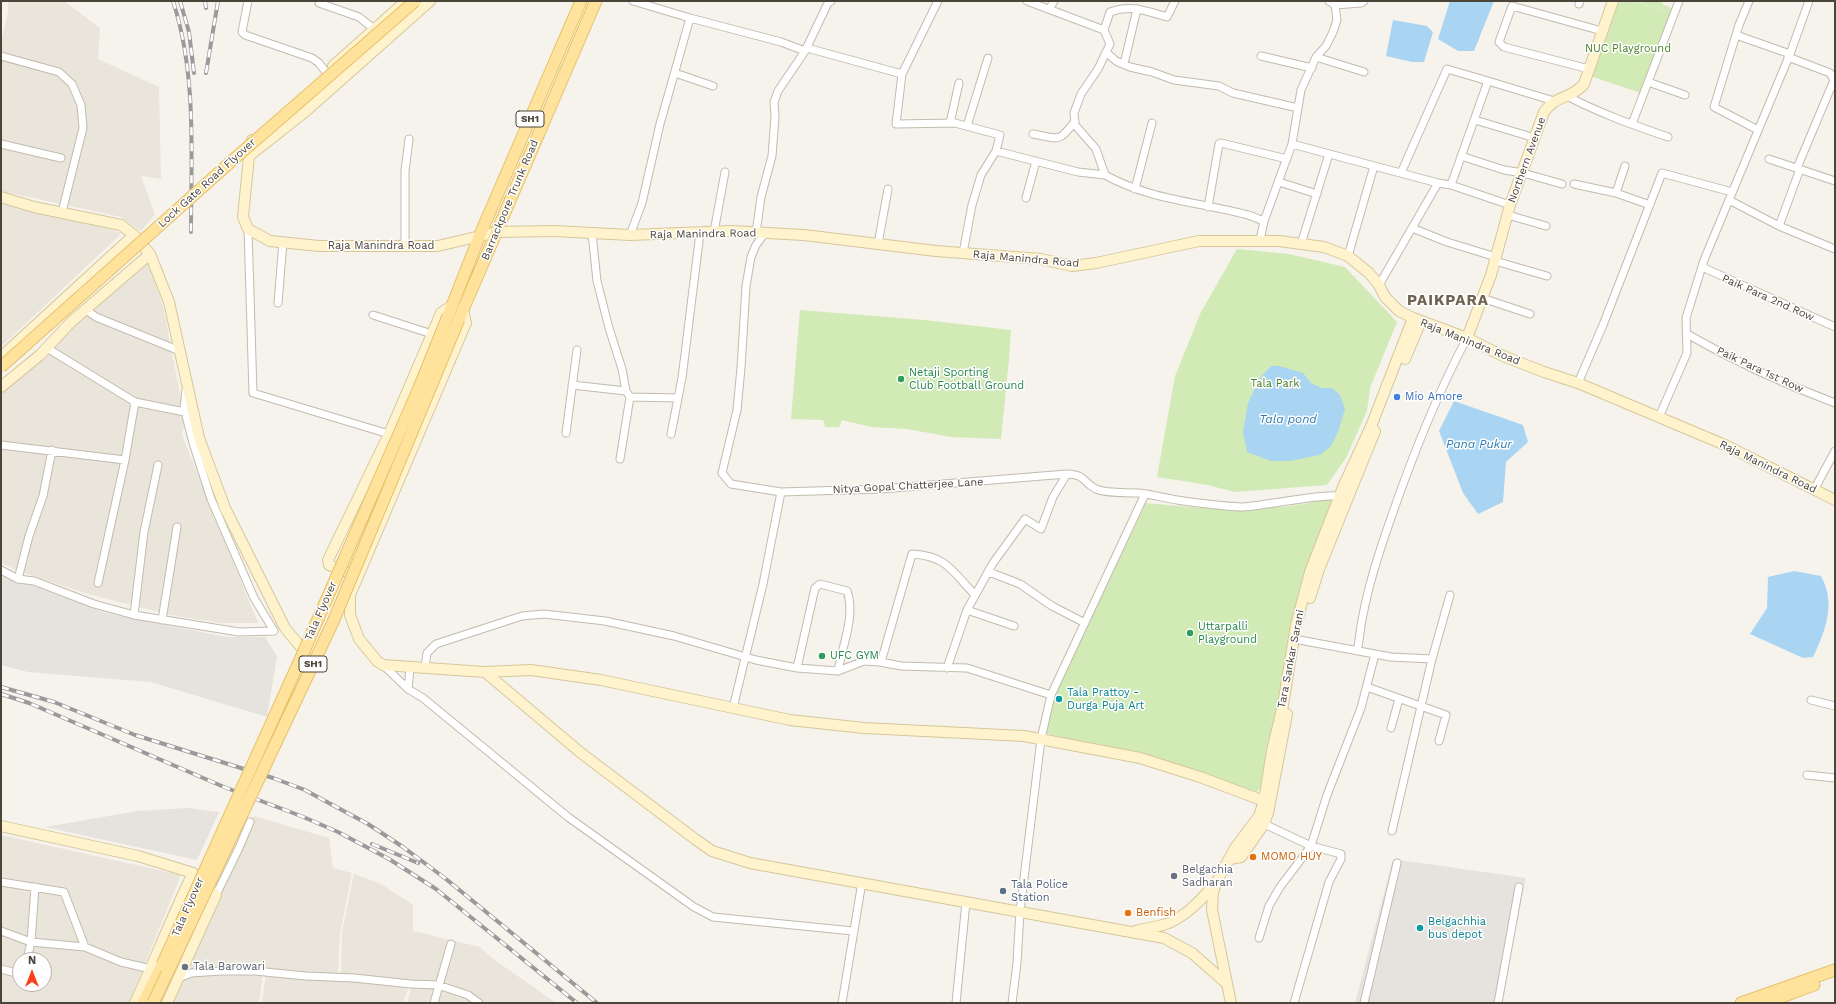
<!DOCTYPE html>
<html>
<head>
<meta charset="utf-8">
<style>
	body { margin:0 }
	#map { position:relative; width:1836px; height:1004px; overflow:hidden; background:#f6f3ec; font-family:"Work Sans",sans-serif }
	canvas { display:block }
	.frame { position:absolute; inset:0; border:2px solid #4b4439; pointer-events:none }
	.north { position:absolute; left:12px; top:952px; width:40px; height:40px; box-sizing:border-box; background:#fff; border:1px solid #b7b4b0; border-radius:50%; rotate:0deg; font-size:11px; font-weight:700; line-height:16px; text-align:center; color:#4b4439 }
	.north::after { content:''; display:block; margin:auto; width:14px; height:18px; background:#fc3f1d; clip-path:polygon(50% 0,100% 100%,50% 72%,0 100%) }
</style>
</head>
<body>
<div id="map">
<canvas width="1836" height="1004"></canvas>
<div class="frame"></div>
<div class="north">N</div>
</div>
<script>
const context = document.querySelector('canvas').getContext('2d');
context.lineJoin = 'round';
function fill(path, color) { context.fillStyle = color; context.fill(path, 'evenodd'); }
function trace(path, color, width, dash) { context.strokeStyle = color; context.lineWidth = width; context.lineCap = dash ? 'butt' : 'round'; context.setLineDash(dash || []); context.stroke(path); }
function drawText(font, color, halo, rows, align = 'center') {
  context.font = font + ' "Work Sans",sans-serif'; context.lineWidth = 3; context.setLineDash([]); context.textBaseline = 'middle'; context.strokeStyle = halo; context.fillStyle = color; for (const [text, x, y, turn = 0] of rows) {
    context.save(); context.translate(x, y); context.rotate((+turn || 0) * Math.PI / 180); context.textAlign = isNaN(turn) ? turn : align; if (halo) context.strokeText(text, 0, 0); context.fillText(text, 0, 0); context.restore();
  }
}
const residential = new Path2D(`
	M8,1h56l36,27 -2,31 61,28 2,92 -20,-3 14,38 -14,17 -20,-14 -120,-26v-149l7,-30z
	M1,203l98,23 23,7 -121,114z
	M147,262l16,44 22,114 -3,15 76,188h-37l-51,-8 -82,-21 -70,-23 -17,-8v-172z
	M254,816l75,22 4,30 19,5 -12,60 -2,42 -155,-2 57,-121z
	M1,835l180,40 -52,128h-128zM20,960h24v24h-24z
	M354,874l27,10 32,21v26l67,16 12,11 64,45h-75l1,-3 -38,-19 -33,1 -70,-8 1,-42z
	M263,973l-4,30h-105l29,-27z
	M266,974l80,6 63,6 -6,17h-141z
	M444,986l34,17h-71l4,-16z`);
const industrial = new Path2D(`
	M1,574l105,39 120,24h39l12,19 -10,61 -116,-35 -123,-10 -27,-7z
	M187,808l32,4 -22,48 -152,-33 93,-16z
	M1393,859l133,19 -26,125h-145z`);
const green = new Path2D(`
	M1613,1h21l38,13 -28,80 -57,-19z
	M1636,1h27l-1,3 12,5 -2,5z
	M1237,249l52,5 56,13 52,55 -27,66 -3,23 -21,47 -19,27 -93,7 -26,-7 -51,-8 18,-101 26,-64z
	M800,310l124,10 87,10 -2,29 -8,80 -50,-2 -44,-8 -36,-2 -29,-7 -3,7h-14l-2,-7 -32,-1z
	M1340,495l-8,20 -52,177 -9,41 -5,32 -5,21 -4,6 -29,-9 -163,-44 -19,-6 8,-37 92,-193 54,5 84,-1 32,-5z`);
const water = new Path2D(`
	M1450,1h44l-20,50h-16l-20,-12z
	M1393,20l34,6 6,6 -9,30h-12l-26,-6z
	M1271,366h8l24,7 8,10 10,5h11l8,7 5,14 -7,23 -7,14 -11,9 -30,6h-19l-24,-9 -4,-20 5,-29 12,-25z
	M1454,401l69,24 5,17 -22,20 -3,40 -25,12 -15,-21 -24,-62z
	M1794,571l27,5c15,27 5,54 -8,81l-10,1 -53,-24 17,-26 1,-31z`);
const street = new Path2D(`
	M248,1l-6,31 3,3 67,23 7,5 7,9
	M319,1v2l40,14 15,12
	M633,1l57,17 91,24 24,9
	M1027,1l77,29 6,14 -12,25 -17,25 -7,19 1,12 21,24 9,26c43,24 92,27 139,39 7,1 13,5 20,7
	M1749,1l-10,24 -25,82 44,23
	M1579,4l1,-3
	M1335,5l26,-2 3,-2
	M1050,8l4,-7
	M1104,30l6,-18c21,-8 36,-1 57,5l8,-16
	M1736,35l54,19
	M807,48l95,26 -6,50 59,-1 45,12 -4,16 82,21 27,3
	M1106,52l10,9 14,6 22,5 22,8 45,6 14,7 65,15
	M1,56l58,16 13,12 9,21 2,23 -21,84
	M1261,56l51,12
	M1316,57l48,15
	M1788,57l42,16 4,7 -37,88
	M1124,64l13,-55
	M1589,69l-85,-22 -5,-5 13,-36 90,25
	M675,73l38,13
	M902,74l36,-73
	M1648,82l37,13
	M1567,96c32,17 66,29 101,41
	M1475,120l60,18
	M950,123l9,-40
	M1632,124l47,-123
	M967,126l21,-68
	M1033,134c26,5 26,9 42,-13
	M1,144l60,14
	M1292,144l146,39
	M1461,156l43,14 19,3 39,11
	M1769,159l66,22
	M1401,173l46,-104 41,12
	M1279,182l38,12
	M1574,184l42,9 34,12
	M1451,185l37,-104 66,20
	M1135,189l17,-66
	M1616,193l9,-27
	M1026,198l10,-37
	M1729,200l50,26 56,23
	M1208,207l11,-63 2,-1 66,16
	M1508,215l38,11
	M1779,226l21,-57
	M1412,228l35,14 49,15
	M248,229l5,164 136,41
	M714,232l11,-60
	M592,233l5,48 12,47 13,41 4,22 4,6 -10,62
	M756,233l5,-36 11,-41 3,-39 -1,-15 4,-11 27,-40 23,-48 3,-2
	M765,233l-9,12 -5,12 -5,29 -5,82 -4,42 -15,63 9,11 50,8 100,-3 186,-15c20,1 15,8 29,15 12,5 29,3 42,4 13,1 26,5 39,7 21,3 43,6 64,7 18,0 92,-16 102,-10
	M630,235l12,-32 18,-79 30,-106
	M1260,240l4,-19 28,-77 9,-54 15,-33 10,-11 7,-14 4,-12 -2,-15 -6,-4
	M878,244l10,-55
	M1301,244l28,-90
	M405,246v-75l4,-32
	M963,253l9,-48 9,-30 15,-24
	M1348,256l26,-90
	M1495,261l52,15
	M1702,267l133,60
	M1379,285l59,-102 13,2 59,20
	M1482,298l48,16
	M278,303l5,-61
	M85,309l11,8 84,34
	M373,315l59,19
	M1687,334c47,27 97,50 148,69
	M47,348l88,54 50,10
	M1578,383l25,-58 59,-152 70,19
	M572,385l54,6
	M186,390l-2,18 9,35 18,56 43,99 20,33
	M630,397l48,1
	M1659,417l28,-64 -1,-35 18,-58 86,-206 19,-53
	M566,433l11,-83
	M671,434l11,-56 18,-145
	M1,445l124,15
	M1814,490l21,-39
	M1,570l17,9 16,2 60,23 40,11 105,17 35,-1
	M989,572l31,12 32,22 33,17
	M18,579l11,-43 14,-40 9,-46
	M98,583l27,-123 10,-58
	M967,610l47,16
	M134,615l10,-83 14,-67
	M162,620l15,-93
	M1294,639l97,18 41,2
	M1357,651c3,-12 3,-24 6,-36 6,-33 17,-66 28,-97 21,-61 45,-122 76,-180
	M881,662l31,-108c35,2 40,17 63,41
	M383,665l25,24
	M410,668l-2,21 15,9 145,119 126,90 19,10 140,14
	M425,668l2,-15 9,-9 86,-28 22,-2 61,7 69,15 82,24 41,8 41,3 26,-10 16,1 21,4 66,2 84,27
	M797,668l18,-80 5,-4 27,7c9,25 -5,55 -9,80
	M947,668l20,-58 26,-47 32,-44 16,10 12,-32 14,-23
	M1367,687l79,28 -7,26
	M1811,700l24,6
	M733,708l30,-124 18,-92
	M1391,728l8,-29
	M1807,775l28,3
	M1260,822l51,24 16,-51 34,-87 14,-54
	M1392,831l40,-172 18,-64
	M1,882l63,10 21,55 36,15 30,7
	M216,895l23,-47 11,-26
	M1,931l30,11 54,5
	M1259,938l10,-32 11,-19 31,-41 30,8v5l-12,23 -35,121
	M27,960l4,-18 4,-55
	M1,969l15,4 4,-2
	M179,978l12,-5 30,-2h34l51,5 48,2 57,6 27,1 30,10 11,8
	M434,1003l17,-59
	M842,1003l20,-121
	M956,1003l10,-101
	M1012,1003l5,-40 3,-52 21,-172 10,-44 94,-201
	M1364,1003l33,-140
	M1498,1003l21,-116`);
const secondary = new Path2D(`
	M333,66l73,-65
	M252,140l-3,16 -6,61 5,12 22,12 49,5h119l59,-14 57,-1 76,4 101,-4 73,4 132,16 105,8 31,7 24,-3 103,-22h80l45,6 24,9 21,17 10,12 6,12 14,14 14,7 54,20 36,18 41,16 34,11 147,62 110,55
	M249,156l57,-45 124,-110
	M1,197l33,10 87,18 13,10 16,19 19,48 30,136 26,70 60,120 19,23
	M463,310l3,13 -116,272v20l9,24 18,22 6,4 102,7 46,-2 70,10 189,40 74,8 160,8 116,22 60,19 64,24
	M1467,338l24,-63 19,-70 34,-93c13,-18 26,-12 40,-28l29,-83
	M1,357l133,-122
	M1405,359l16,-38
	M1,387l39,-32 31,-33 79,-68
	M358,577l-29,-12 -1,-5 61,-126 52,-121 12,-8
	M1310,598l9,-29 56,-138
	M485,672l96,81 114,86 17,12 38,12 414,75 28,15 34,30
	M1,826l137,30 55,17 23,22 -49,108
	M1230,859l11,-2 23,-33 4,-11 19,-99
	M1135,931c11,-3 24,-4 34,-8 18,-8 32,-23 45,-38
	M135,1003c20,-43 37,-87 58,-130
	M1231,1003l-19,-93 1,-18 4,-11 18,-33 24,-32 5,-15 8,-50 11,-46 13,-80 14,-53 33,-85 29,-63 41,-106`);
const primary = new Path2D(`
	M448,316l31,-79 102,-236
	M459,319l137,-318
	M143,1003l19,-38
	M1741,1003l94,-33
	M1765,1003l49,-18`);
const rail = new Path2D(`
	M173,1c24,74 18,154 18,231
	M180,1l9,31 5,41
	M205,1l1,7
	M206,73l12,-72
	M1,687l53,15 81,33 138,43 32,12 22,12 41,22 35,23 43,32 151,124
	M1,694l28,9 195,84 77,29 37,16 51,27 47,30 141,114
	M372,844l46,19`);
const primaryBridge = new Path2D(`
	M1,367l233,-208 181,-158
	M162,965l142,-314 115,-263 29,-72
	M153,1003l180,-381 126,-303`);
const markers = [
	[901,379,4,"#2e9e5b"],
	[1397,397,4,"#3f7fe0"],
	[1190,633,4,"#2e9e5b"],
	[822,656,4,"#2e9e5b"],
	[1059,699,4,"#0f9aa8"],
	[1253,857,4,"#e8710a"],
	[1174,876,4,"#6b7280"],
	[1003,891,4,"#5c6f8a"],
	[1128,913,4,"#e8710a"],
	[1420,928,4,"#0f9aa8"],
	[185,967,4,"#6b7280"]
];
const shields = [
	[530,119,28],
	[313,664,28]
];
const shieldNames = [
	["SH1",530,119],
	["SH1",313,664]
];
const parkNames = [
	["NUC Playground",1628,49],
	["Tala Park",1275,384]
];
const streetNames = [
	["Northern Avenue",1527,160,-70],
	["Lock Gate Road Flyover",207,183,-42],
	["Barrackpore Trunk Road",510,200,-67],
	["Raja Manindra Road",703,234,-1],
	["Raja Manindra Road",381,246],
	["Raja Manindra Road",1026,259,5],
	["Paik Para 2nd Row",1768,298,24],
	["Raja Manindra Road",1470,342,22],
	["Paik Para 1st Row",1760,370,25],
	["Raja Manindra Road",1768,467,26],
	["Nitya Gopal Chatterjee Lane",908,486,-3],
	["Tala Flyover",321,611,-66],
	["Tara Sankar Sarani",1291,659,-79],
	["Tala Flyover",188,907,-66]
];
const leisureNames = [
	["Netaji Sporting",909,373],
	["Club Football Ground",909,386],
	["Uttarpalli",1198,627],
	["Playground",1198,640],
	["UFC GYM",830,656]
];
const shopNames = [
	["Mio Amore",1405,397]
];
const cultureNames = [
	["Tala Prattoy -",1067,693],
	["Durga Puja Art",1067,706],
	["Belgachhia",1428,922],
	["bus depot",1428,935]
];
const foodNames = [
	["MOMO HUY",1261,857],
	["Benfish",1136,913]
];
const worshipNames = [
	["Belgachia",1182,870],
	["Sadharan",1182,883],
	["Tala Barowari",193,967]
];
const serviceNames = [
	["Tala Police",1011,885],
	["Station",1011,898]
];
const waterNames = [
	["Tala pond",1288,419],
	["Pana Pukur",1479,444]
];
const districtNames = [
	["PAIKPARA",1448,301]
];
fill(residential, '#eae5da');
fill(industrial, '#e6e2dd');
fill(green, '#d2eab5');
fill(water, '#a9d4f2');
trace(street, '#c2bbae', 9);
trace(secondary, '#d6c79b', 12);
trace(primary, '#e6c16a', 13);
trace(street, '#fff', 7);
trace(secondary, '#fff3cd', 10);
trace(primary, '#ffe39c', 11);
trace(rail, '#9a9a9a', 4);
trace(rail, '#fff', 2.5, [8]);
trace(primaryBridge, '#e6c16a', 13, []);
trace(primaryBridge, '#ffe39c', 11);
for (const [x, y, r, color] of markers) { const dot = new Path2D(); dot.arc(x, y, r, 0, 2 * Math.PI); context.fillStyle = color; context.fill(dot); trace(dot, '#fff', 1.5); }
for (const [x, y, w] of shields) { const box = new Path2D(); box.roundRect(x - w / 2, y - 8, w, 16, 3); context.fillStyle = '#fff'; context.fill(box); trace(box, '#4b4439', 1); }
drawText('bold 10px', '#4b4439', null, shieldNames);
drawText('11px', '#4a7f2a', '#fff', parkNames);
drawText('11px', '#4b4439', '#fff', streetNames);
drawText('11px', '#27864d', '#fff', leisureNames, 'left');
drawText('11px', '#366cbe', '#fff', shopNames, 'left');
drawText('11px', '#0d838f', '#fff', cultureNames, 'left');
drawText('11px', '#c56008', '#fff', foodNames, 'left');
drawText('11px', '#5b616d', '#fff', worshipNames, 'left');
drawText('11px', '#4e5e75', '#fff', serviceNames, 'left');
drawText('italic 12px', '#2e7ab2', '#fff', waterNames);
context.letterSpacing = '1px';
drawText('bold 15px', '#6e6250', '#fff', districtNames);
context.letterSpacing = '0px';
</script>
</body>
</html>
